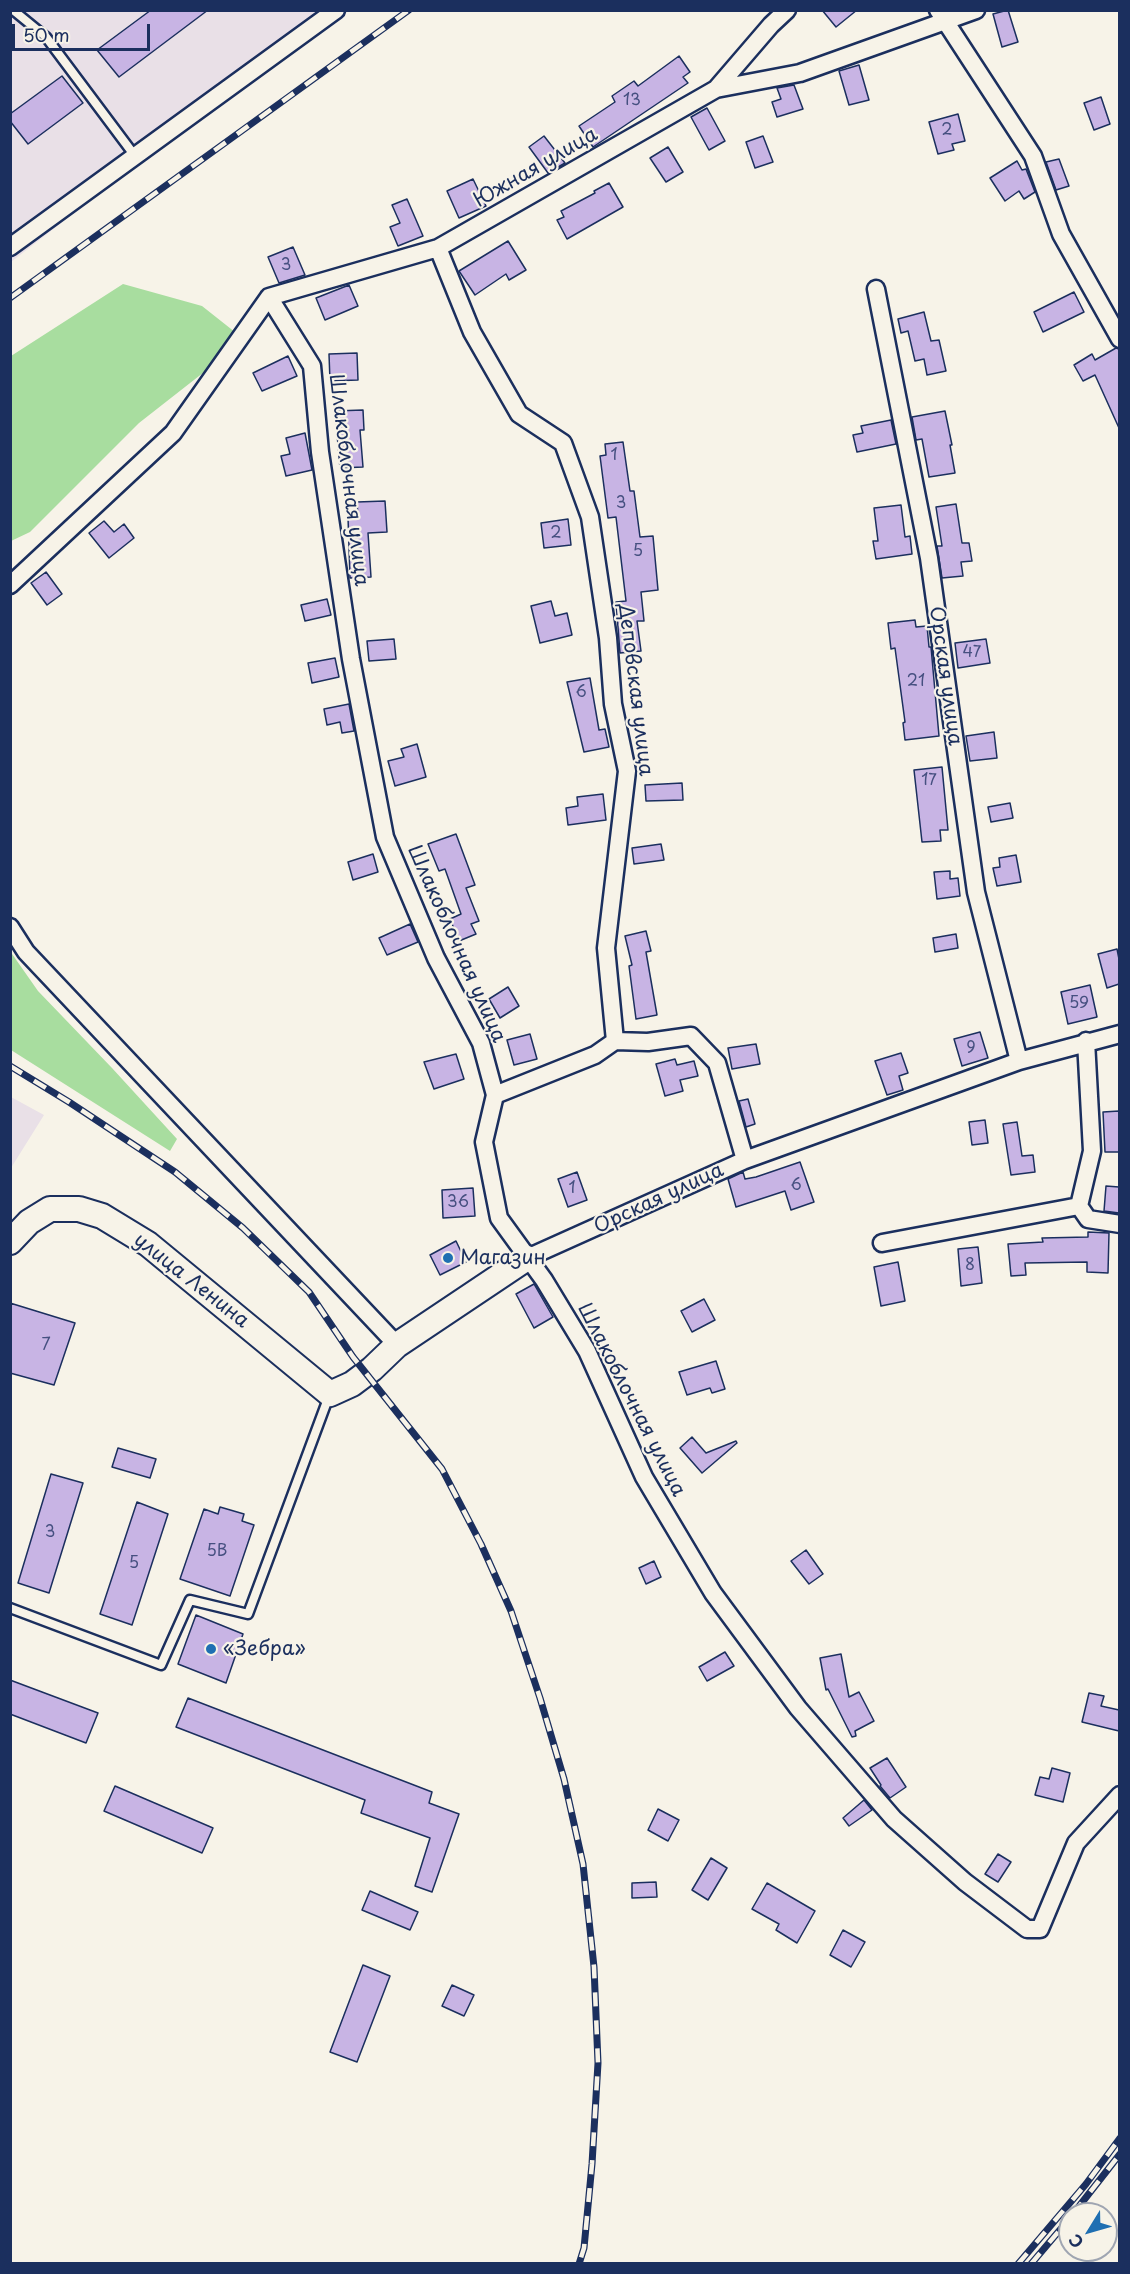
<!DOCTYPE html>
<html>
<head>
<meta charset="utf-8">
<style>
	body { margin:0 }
	#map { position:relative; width:1130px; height:2274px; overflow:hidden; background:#f7f3e8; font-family:"Playpen Sans",sans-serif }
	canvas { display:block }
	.frame { position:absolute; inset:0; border:12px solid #1b2f5e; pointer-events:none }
	.north { position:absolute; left:1058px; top:2202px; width:60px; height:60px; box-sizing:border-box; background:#f7f3e8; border:2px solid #9fa5b1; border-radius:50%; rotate:233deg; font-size:16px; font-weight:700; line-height:24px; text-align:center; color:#1b2f5e }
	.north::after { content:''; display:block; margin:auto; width:21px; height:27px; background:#1f6fb2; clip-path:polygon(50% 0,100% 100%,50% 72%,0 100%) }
	.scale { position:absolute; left:12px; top:24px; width:138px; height:27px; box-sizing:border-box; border:3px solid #1b2f5e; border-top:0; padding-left:8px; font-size:18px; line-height:21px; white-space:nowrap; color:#1b2f5e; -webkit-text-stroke:4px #f7f3e8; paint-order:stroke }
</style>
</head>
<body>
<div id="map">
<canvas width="1130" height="2274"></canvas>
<div class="frame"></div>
<div class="north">С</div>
<div class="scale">50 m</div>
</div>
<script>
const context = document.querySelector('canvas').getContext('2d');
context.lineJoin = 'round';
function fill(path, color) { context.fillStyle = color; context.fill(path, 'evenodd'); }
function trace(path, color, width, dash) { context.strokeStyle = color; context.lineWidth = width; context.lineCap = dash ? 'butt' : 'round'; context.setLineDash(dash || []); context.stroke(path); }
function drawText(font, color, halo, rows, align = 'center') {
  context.font = font + ' "Playpen Sans",sans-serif'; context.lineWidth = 4.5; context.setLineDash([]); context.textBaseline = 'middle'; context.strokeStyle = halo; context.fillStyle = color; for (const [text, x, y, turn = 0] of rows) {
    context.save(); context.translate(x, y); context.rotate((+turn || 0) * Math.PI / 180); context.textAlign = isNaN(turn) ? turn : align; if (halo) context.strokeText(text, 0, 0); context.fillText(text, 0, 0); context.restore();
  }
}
const built = new Path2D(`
	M11,11h323l-323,251z
	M11,1097l33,18 -33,53z`);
const green = new Path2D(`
	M123,284l79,22 43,34 -106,83 -109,109 -19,9v-185z
	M10,951l28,40 74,77 65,71 -7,12 -159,-101z`);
const building = new Path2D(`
	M151,10h57l-89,67 -22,-27z
	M822,10h35l-21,17z
	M1008,10l10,32 -16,5 -9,-33z
	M679,56l11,16 -7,5 5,6 -95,64 -14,-21 36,-24 -3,-6 22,-15 4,5z
	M859,65l10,35 -20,5 -10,-34z
	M62,76l21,27 -55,41 -18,-23v-7z
	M794,85l9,24 -26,8 -5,-15 9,-3 -4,-11z
	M1101,97l9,27 -16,6 -10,-27z
	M707,108l18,33 -16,9 -18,-33z
	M958,114l7,27 -13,3 2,6 -16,4 -9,-32z
	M544,136l21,27 -17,10 -19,-26z
	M763,136l10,26 -18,6 -9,-26z
	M668,147l15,25 -17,10 -16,-24z
	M1059,159l10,27 -13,4 -10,-28z
	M1017,161l5,9 4,-1 9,23 -11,7 -5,-8 -14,10 -15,-23z
	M473,179l13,27 -27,12 -12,-27z
	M609,183l14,24 -56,32 -10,-19 7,-3 -3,-6 34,-18 -1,-2z
	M407,199l16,37 -25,10 -8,-19 10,-4 -8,-18z
	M508,241l18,29 -17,10 -3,-6 -31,21 -16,-24z
	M293,247l12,28 -26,8 -11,-26z
	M349,285l9,21 -33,14 -9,-22z
	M1074,292l10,20 -41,20 -9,-20z
	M924,312l7,29 8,-1 7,31 -19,4 -3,-16 -9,2 -7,-30 -7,2 -3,-14z
	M1116,348l3,1v79l-24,-53 -12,6 -9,-16 18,-11 3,6z
	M357,353l1,27 -28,1 -1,-27z
	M288,356l9,20 -35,15 -9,-18z
	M363,410l1,20h-4l3,37 -23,1 -5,-57z
	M945,411l7,34h-2l5,28 -26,4 -7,-38 -6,1 -4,-23z
	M891,420l5,24 -39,8 -4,-17 10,-2 -2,-7z
	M305,433l7,37 -26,6 -5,-20 9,-2 -4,-16z
	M623,442l7,49h4l6,46 13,-1 5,54 -17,2 3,29h-7l4,30 -21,2 -4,-51 10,-1 -10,-84 -8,1 -8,-62 6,-1 -1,-11z
	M385,501l2,31 -19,1 3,44 -21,1 -2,-61h10l-1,-15z
	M956,504l6,39h7l3,18 -11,1 2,14 -21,2 -5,-32h5l-6,-39z
	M901,505l4,32 5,-1 2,18 -36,5 -3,-18h5l-4,-33z
	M568,519l3,26 -27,3 -3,-25z
	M104,521l10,11 10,-8 10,14 -25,20 -20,-25z
	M46,572l16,22 -15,11 -16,-22z
	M327,599l4,16 -26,6 -4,-16z
	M551,601l4,15 12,-3 5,22 -32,8 -9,-37z
	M915,620l1,7 11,-1 2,21h2l8,89 -34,4 -2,-17 2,-1 -10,-74 -4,1 -3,-26z
	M394,639l2,20 -27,2 -2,-20z
	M986,639l4,24 -32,5 -3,-25z
	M335,658l4,19 -27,6 -4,-20z
	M590,678l9,52 6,-1 4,18 -25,5 -17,-70z
	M349,704l5,27 -12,2 -2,-11 -13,3 -3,-16z
	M994,732l3,26 -27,3 -4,-25z
	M417,744l9,33 -31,9 -7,-25 16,-4 -3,-8z
	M942,767l6,63h-8l1,11 -19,1 -8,-72z
	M682,783l1,17 -37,1 -1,-16z
	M603,794l3,26 -38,5 -2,-17 12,-2 -1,-9z
	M1010,803l3,15 -22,4 -3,-15z
	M456,834l19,51 -9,3 13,33 -8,3 5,10 -17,7 -9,-22 11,-5 -16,-45 -6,2 -11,-27z
	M661,844l3,16 -30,4 -2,-16z
	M373,854l5,18 -25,8 -5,-18z
	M1016,855l5,27 -24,4 -4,-18 7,-1 -1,-9z
	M950,871v8l8,-1 2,18 -23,3 -3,-27z
	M410,924l8,18 -31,13 -8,-17z
	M646,931l5,20 -5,1 11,63 -21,4 -7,-53 3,-1 -7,-29z
	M956,934l2,14 -23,4 -2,-14z
	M1117,949l2,10v25l-12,4 -9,-34z
	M1090,985l7,32 -29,7 -7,-32z
	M508,987l11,19 -19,12 -11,-19z
	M980,1032l8,26 -26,8 -8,-27z
	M530,1034l7,25 -23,6 -7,-25z
	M756,1044l4,20 -28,5 -4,-21z
	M901,1053l7,20 -9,3 4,14 -16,5 -12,-34z
	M456,1054l8,25 -30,10 -10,-27z
	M675,1059l2,6 17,-4 4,15 -18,4 3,11 -18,5 -9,-32z
	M748,1099l7,25 -9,3 -7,-26z
	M1119,1111v41h-14l-2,-40z
	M985,1120l3,23 -16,2 -3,-23z
	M1017,1122l5,34 11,-1 2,17 -24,3 -8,-51z
	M800,1162l14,40 -23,8 -6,-19 -49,16 -8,-28 15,-7 2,7 11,-2z
	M577,1172l10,28 -19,7 -10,-28z
	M1106,1186l13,1v26l-15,-2z
	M473,1188l2,28 -32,2 -1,-28z
	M1088,1232l21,1 -1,40 -21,-1v-10l-62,1 1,12 -15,1 -3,-32 35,-2 -1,-4 46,-1z
	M456,1241l10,21 -26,13 -10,-20z
	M978,1247l4,36 -21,3 -3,-37z
	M898,1262l7,39 -24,5 -7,-39z
	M534,1284l19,33 -19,11 -18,-34z
	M704,1299l11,21 -23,12 -11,-21z
	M10,1303l65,20 -21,62 -44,-12z
	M716,1361l9,28 -13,4 -2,-5 -23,7 -8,-23z
	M692,1437l14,16 30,-12 1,2 -35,30 -22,-25z
	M118,1448l38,11 -6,19 -38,-11z
	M51,1474l32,9 -34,110 -31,-10z
	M137,1502l31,12 -36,111 -32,-11z
	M220,1507l24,7 -2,7 12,4 -24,71 -50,-17 24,-70 14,5z
	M806,1550l17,24 -14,10 -18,-23z
	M654,1561l7,16 -15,7 -7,-16z
	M196,1615l47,19 -17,49 -48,-19z
	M725,1652l9,14 -27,15 -8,-14z
	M841,1654l8,43 10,-5 15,29 -19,10 1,5 -4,1 -24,-48 -2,1 -6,-32z
	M10,1680l88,33 -12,30 -76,-29z
	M1089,1693l15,3 -3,10 18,4v21l-37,-9z
	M188,1698l244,94 -3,11 30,11 -27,78 -17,-6 15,-48 -69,-25 4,-13 -189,-73z
	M887,1758l19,29 -16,11 -10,-12 1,-1 -11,-17z
	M1052,1768l18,5 -7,29 -28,-7 5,-18 9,2z
	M115,1786l98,42 -11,25 -98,-42z
	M864,1800l8,10 -23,16 -6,-8z
	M658,1809l21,11 -11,21 -20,-11z
	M998,1854l13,8 -13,20 -13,-8z
	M711,1858l16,10 -19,32 -16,-10z
	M656,1882l1,15 -25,1v-15z
	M767,1883l48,28 -18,32 -21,-13 3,-6 -27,-15z
	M370,1891l48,21 -8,18 -48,-20z
	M843,1930l22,12 -14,25 -21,-12z
	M363,1965l27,11 -33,86 -27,-10z
	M452,1985l22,10 -10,21 -22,-10z`);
const lane = new Path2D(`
	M13,10l33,27 89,119
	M10,1608l151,57 29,-65 58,14 81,-218`);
const street = new Path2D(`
	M938,10l95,146 28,78 59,105
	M716,89l84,-16 176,-63
	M10,247l326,-237
	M438,248l34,84 47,82 44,29 27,74 18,121 5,66 14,67 -21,177 9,93 33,1 43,-6 26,27 28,97
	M876,289l53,269 47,334 43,169
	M269,297l43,69 8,86 31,207 34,178 51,121 45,85 14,52 -11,47 15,76 45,62 43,71 57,126 69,116 85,115 96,111 71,63 62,47h13l36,-86 44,-48
	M269,297l169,-49 278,-159 55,-64 16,-15
	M10,585l163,-152 96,-136
	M10,927l16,25 371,393
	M1086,1041l6,110 -13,55 9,13 32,5
	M495,1095l100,-40 20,-14
	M882,1243l197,-37
	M527,1258l218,-98 274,-99 101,-27`);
const secondary = new Path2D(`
	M10,1242l19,-20 21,-13h29l23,7 46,28 182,150 22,-10 20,-15 25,-24 130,-87`);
const rail = new Path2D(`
	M10,298l399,-288
	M10,1066l59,36 106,70 68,56 66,64 44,65 89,112 39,75 30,67 29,87 24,81 19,85 11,103 4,96 -6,101 -8,84 -5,16
	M1073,2214l47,-60
	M1018,2264l68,-80 34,-46
	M1031,2264l39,-46`);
const markers = [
	[448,1258,6,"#1f6fb2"],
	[211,1649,6,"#1f6fb2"]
];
const numberNames = [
	["13",632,101],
	["2",947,131],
	["3",286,266],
	["1",614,456],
	["3",621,504],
	["2",556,534],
	["5",638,552],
	["47",972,653],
	["21",916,682],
	["6",581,693],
	["17",929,781],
	["59",1079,1004],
	["9",971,1049],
	["6",796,1186],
	["1",572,1189],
	["36",458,1203],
	["8",970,1266],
	["7",46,1346],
	["3",50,1533],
	["5В",217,1552],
	["5",134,1564]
];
const streetNames = [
	["Южная улица",536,168,-30],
	["Шлакоблочная улица",348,480,83],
	["Орская улица",945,676,82],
	["Деповская улица",635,690,83],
	["Шлакоблочная улица",456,944,66],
	["Орская улица",659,1199,-25],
	["улица Ленина",191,1281,38],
	["Шлакоблочная улица",631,1400,63]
];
const poiNames = [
	["Магазин",460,1258],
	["«Зебра»",223,1649]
];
fill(built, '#e9e0e7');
fill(green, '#a8dd9f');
fill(building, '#c8b4e4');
trace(building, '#1b2f5e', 1.5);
trace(lane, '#1b2f5e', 13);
trace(street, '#1b2f5e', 21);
trace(secondary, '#1b2f5e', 28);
trace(lane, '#f7f3e8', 8);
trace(street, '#f7f3e8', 16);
trace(secondary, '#f7f3e8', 24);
trace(rail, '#1b2f5e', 7);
trace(rail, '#f7f3e8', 4.5, [14]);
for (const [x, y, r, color] of markers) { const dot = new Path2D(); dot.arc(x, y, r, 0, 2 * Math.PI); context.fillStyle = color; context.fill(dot); trace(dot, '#f7f3e8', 2); }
drawText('16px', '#465080', null, numberNames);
drawText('20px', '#1b2f5e', '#f7f3e8', streetNames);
drawText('20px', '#1b2f5e', '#f7f3e8', poiNames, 'left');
</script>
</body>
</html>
